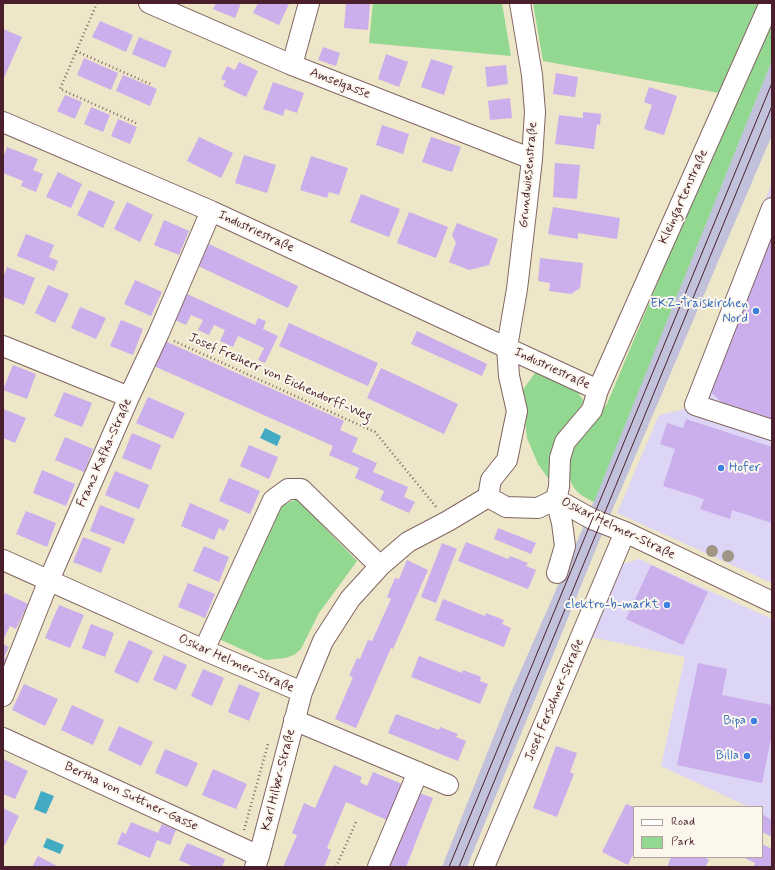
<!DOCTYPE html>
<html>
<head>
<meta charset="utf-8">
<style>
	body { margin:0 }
	#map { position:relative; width:775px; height:870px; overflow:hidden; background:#ede6c8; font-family:Mynerve,sans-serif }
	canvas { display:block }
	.frame { position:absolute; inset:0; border:4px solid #4a1f2b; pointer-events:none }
	.legend { position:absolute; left:633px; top:806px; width:130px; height:52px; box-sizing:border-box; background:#fbf7ec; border:1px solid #b4a19f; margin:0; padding:5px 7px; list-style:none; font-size:12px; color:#4a1f2b }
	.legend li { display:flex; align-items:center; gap:8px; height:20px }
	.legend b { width:20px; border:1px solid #b4a19f }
</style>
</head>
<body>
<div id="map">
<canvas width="775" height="870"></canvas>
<div class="frame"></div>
<ul class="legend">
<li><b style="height:5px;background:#fff"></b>Road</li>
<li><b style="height:11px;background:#92d891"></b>Park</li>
</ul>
</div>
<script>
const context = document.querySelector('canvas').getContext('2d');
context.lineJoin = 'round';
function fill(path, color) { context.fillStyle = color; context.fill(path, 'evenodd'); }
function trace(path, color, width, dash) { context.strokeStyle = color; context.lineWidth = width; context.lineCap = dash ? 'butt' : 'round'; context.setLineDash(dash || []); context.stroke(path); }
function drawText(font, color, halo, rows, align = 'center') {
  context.font = font + ' Mynerve,sans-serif'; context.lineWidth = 4; context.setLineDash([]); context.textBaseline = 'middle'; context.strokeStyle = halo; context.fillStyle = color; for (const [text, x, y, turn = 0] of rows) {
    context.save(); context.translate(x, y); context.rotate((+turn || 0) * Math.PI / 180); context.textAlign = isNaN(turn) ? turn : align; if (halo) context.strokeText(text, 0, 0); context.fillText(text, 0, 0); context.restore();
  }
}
const built = new Path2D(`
	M772,182v401l-155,-70 42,-98 26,-6z
	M639,559l133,60v201l-10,-6v-7h-13l-88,-41 24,-109 -94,-20 32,-73z`);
const industrial = new Path2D(`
	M772,60v75l-172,404 -133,328h-25l69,-174 71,-163z`);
const green = new Path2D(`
	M373,3h129l9,53 -142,-13z
	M533,3h225l-39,90 -176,-32z
	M772,9v51l-178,442c-26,-12 -24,-21 -28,-47l41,-51z
	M535,373l40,15 8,12 -3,13 -30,68 -12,-17 -11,-26 -5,-47z
	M297,499l60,62 -38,52 -18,36 -7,6 -9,3 -19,2 -47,-21 55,-123 9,-11z`);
const water = new Path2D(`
	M265,428l16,8 -4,10 -17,-8z
	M41,791l13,5 -8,18 -12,-5z
	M47,838l17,7 -4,9 -17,-7z`);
const building = new Path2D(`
	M216,3h25l-6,15 -22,-9z
	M258,3h30l1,1 -10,21 -26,-12z
	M346,3h24l-2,27 -24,-2z
	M100,21l33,14 -7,17 -34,-15z
	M3,29l19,8 -19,43z
	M139,37l33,14 -7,17 -33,-14z
	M323,47l17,6 -4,13 -18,-6z
	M386,54l22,8 -9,25 -21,-8z
	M84,58l34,15 -7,17 -34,-15z
	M431,59l22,7 -9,29 -23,-8z
	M239,62l19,9 -12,26 -23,-11 3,-5 -5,-2 6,-13 8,4z
	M506,65l2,19 -21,3 -2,-20z
	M556,73l22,4 -3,20 -22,-3z
	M123,75l34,14 -7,17 -34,-15z
	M273,82l31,11 -7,20 -12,-4 -2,7 -20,-7z
	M649,87l28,9 -13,39 -20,-6 8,-24 -8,-3z
	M65,95l17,7 -7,17 -18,-8z
	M510,98l2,20 -22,2 -2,-19z
	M91,107l19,8 -7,17 -19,-8z
	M583,112l18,2 -1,11 -3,-1 -3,25 -39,-5 4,-29 24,3z
	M118,119l19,8 -7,17 -19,-8z
	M382,125l27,9 -6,20 -27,-9z
	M199,137l34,16 -12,25 -34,-17z
	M431,137l30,10 -9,25 -30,-10z
	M7,147l31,12 -5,11 10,4 -7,18 -15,-6 2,-5 -20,-8v-15z
	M244,155l32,10 -9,28 -32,-10z
	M311,156l37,12 -9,27 -10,-3 -2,6 -27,-8z
	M555,163l25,2 -3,34 -24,-2z
	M58,172l24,12 -11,24 -25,-11z
	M89,190l26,12 -12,26 -26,-13z
	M361,194l39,15 -11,28 -39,-15z
	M127,202l26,13 -13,27 -26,-13z
	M553,207l67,11 -3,21 -39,-6v6l-30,-5z
	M409,212l39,15 -12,31 -39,-15z
	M164,220l25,11 -10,24 -25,-10z
	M457,223l41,16 -9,26 -20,5 -20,-8 7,-19 -4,-8z
	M772,232v194l-43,-16 -20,-20z
	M26,234l28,11 -5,12 9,4 -4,10 -37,-15z
	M209,244l89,42 -10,22 -90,-42z
	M540,258l43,5 -3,25 -9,6 -22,-3 1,-8 -12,-2z
	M7,267l28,11 -11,27 -21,-8v-19z
	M135,280l27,12 -11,24 -27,-12z
	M48,285l21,9 -14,29 -20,-10z
	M187,294l68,31 3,-7 8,3 -3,8 15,7 -13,27 -7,-3 6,-12 -26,-12 -5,11 -13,-6 5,-11 -11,-5 -5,10 -11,-5 5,-10 -12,-5 -5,10 -11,-5z
	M80,307l26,11 -10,21 -25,-11z
	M121,320l22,9 -10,26 -23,-9z
	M289,323l89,40 -10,23 -89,-40z
	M417,331l70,33 -5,12 -71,-32z
	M165,341l179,80 -4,9 18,8 -6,14 25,11 -4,9 35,15 -4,10 11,5 -6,11 -29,-13 4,-9 -29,-13 4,-10 -30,-13 4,-9 -179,-80z
	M13,365l23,9 -9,25 -24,-9z
	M381,368l77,36 -14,30 -77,-36z
	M64,392l28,11 -10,24 -28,-11z
	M148,397l37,16 -12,26 -37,-16z
	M3,409l23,9 -11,25 -12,-5z
	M686,419l86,28v76l-40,-13 -2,9 -30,-10 4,-10 -41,-13 12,-37 -15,-5 7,-21 16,5z
	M132,433l29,12 -10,25 -29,-12z
	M65,437l28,12 -9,23 -29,-12z
	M249,445l29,12 -9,22 -29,-13z
	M42,470l33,14 -9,22 -33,-13z
	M115,471l34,14 -10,24 -34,-14z
	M229,478l31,13 -10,23 -31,-13z
	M190,503l39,17 -5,11 -5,-3 -5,12 -33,-14z
	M100,505l35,14 -11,25 -34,-13z
	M26,511l30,12 -9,24 -31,-13z
	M498,528l38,15 -5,11 -37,-15z
	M83,537l28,11 -10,25 -28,-11z
	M466,542l42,17 2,-3 18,7 -2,3 10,4 -8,19 -70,-28z
	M442,543l15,6 -21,54 -15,-6z
	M204,546l25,11 -10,25 -26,-11z
	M407,560l21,10 -35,79 -2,-1 -35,80 -21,-9 18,-42 -4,-1 8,-18 3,1 8,-19 4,1 19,-42 -4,-2 8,-19 4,1z
	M651,565l57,27 -25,53 -57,-26z
	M188,583l27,11 -10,24 -27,-11z
	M5,593l23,11 -12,25 -6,-3 -7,14v-43z
	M443,599l42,17 1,-3 18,7 -2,4 9,4 -7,19 -69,-27z
	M59,605l25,10 -14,33 -25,-10z
	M91,624l23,9 -9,24 -23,-9z
	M129,640l24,11 -15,32 -24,-11z
	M3,644l6,3 -5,10 4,2 -5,9z
	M164,655l23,10 -11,25 -23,-10z
	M419,656l43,17 1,-3 18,7 -1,4 8,3 -8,20 -69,-27z
	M698,663l29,6 -5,26 50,10v29l-10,49 -85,-18z
	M203,669l21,9 -12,28 -21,-10z
	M24,684l34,15 -13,27 -33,-16z
	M239,684l21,9 -11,28 -21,-9z
	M72,705l32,15 -11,25 -32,-15z
	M396,714l43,16 1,-3 18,7 -2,3 10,4 -8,20 -70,-28z
	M119,726l34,16 -12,24 -33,-16z
	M556,746l21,7 -7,19 4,2 -17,43 -24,-9z
	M165,749l33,14 -11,24 -32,-14z
	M3,759l25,12 -13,28 -12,-5z
	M334,765l28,12 -2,5 7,4 6,-14 29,12 -15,36 -41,-18 -19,46 4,2 -7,17h-41l14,-32 -5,-2 12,-30 11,5z
	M213,769l34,15 -11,25 -34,-14z
	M419,793l14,5 -27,69h-17z
	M626,804l8,3v45l-6,13 -26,-13z
	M3,808l16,8 -14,29 -2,-1z
	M762,814l10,6v17l-10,-5z
	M131,822l27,11 4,-9 14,6 -6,15 -13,-5 -7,18 -33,-14 5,-12 4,2z
	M187,843l38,16 -3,8h-28l-15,-7z
	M762,844l10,5v18h-19l2,-4 -12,-6h19z
	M38,856l21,11h-27z
	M671,857h34l4,3 -4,7h-38z`);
const path = new Path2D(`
	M97,3l-37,86 76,34
	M76,51l74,33
	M174,341l201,91 62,76
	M244,830l24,-86
	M336,867l21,-47`);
const minor = new Path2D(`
	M149,3l143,62 240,94
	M292,65l17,-62
	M3,122l208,89 387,179 -6,20 -27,32 -5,16 -1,29 -3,12
	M772,208l-77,197 77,25
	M3,346l126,51
	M598,390l172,-387
	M488,497l3,-17 16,-20 10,-49 -8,-35 -2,-29 10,-58 9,-77 6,-53 3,-47 -3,-37 -12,-72
	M488,497l18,10 32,1 18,-9
	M556,499l36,20 33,13 147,70
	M556,499l6,24 3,23 -8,27
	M3,560l201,90 98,42 21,-51 27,-42 30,-33 28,-24 40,-21 40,-24
	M204,650l69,-150 15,-11h13l79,77
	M3,696l46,-116 80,-183 29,-62 53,-124
	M294,720l154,65
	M3,738l256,118
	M255,867l4,-11 43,-164
	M378,867l40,-95
	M484,867l141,-335`);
const tram = new Path2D(`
	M449,867l323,-784
	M459,867l313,-761`);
const trees = [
	[712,551],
	[728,556]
];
const markers = [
	[756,311,4,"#3f7fe0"],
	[721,468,4,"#3f7fe0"],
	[667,605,4,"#3f7fe0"],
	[754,721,4,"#3f7fe0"],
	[747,756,4,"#3f7fe0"]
];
const streetNames = [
	["Amselgasse",340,84,21],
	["Grundwiesenstraße",529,175,-85],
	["Kleingartenstraße",684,197,-66],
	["Industriestraße",256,232,25],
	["Industriestraße",552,369,25],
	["Josef Freiherr von Eichendorff-Weg",280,378,24],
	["Franz Kafka-Straße",105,453,-66],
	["Oskar Helmer-Straße",618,529,26],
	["Oskar Helmer-Straße",236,664,24],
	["Josef Ferschner-Straße",555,700,-67],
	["Karl Hilber-Straße",279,780,-76],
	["Bertha von Suttner-Gasse",131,797,25]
];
const shopNames = [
	["EKZ-Traiskirchen",748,304],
	["Nord",748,319],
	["Hofer",729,468,"left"],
	["elektro-b-markt",659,605],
	["Bipa",746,721],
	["Billa",739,756]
];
fill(built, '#ddd5f6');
fill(industrial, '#c2c1dc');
fill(green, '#92d891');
fill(water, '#42aac2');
fill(building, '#cbaeec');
trace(minor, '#836562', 22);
trace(path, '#836562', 2.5, [1, 3]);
trace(minor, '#fff', 20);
trace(tram, '#4a1f2b', 1);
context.fillStyle = '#9f9783';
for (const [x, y] of trees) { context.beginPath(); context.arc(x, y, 6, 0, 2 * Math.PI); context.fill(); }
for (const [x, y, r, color] of markers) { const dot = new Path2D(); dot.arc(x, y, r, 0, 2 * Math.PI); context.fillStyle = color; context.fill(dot); trace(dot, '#fbf7ec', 1.5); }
drawText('13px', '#4a1f2b', '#fbf7ec', streetNames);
drawText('13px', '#366cbe', '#fbf7ec', shopNames, 'right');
</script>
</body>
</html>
